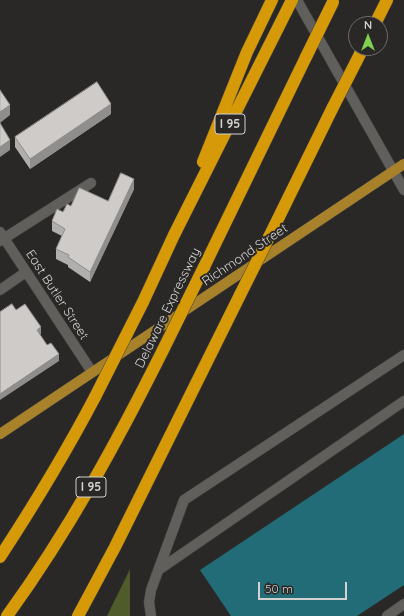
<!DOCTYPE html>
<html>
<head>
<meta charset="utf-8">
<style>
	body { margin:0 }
	#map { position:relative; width:404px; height:616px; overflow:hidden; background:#2a2826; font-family:Quicksand,sans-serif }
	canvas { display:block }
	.north { position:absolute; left:348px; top:16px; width:40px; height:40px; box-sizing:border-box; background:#2a2826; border:1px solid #6e6c6a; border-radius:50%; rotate:0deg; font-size:11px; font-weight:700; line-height:16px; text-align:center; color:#d3d2d1 }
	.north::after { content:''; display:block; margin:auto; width:14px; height:18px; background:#82d04f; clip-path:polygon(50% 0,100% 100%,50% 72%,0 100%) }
	.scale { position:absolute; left:258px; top:582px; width:89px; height:18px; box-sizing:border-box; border:2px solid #d3d2d1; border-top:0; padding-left:5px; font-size:12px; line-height:14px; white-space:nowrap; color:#d3d2d1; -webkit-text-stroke:3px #2a2826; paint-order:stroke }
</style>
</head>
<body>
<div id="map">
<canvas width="404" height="616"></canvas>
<div class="north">N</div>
<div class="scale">50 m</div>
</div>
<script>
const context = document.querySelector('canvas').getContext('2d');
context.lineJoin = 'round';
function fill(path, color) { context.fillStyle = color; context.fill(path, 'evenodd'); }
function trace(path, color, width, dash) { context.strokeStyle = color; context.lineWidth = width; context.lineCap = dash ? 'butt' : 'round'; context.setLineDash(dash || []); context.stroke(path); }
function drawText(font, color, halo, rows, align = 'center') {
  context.font = font + ' Quicksand,sans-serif'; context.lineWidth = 4; context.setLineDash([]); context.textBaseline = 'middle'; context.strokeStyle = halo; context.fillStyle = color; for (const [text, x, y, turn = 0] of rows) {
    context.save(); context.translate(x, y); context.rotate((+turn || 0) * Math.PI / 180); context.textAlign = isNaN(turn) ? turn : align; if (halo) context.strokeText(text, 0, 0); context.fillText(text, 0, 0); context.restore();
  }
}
const forest = new Path2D(`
	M130,569v47h-23z`);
const water = new Path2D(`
	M404,434v151l-47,31h-126l-31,-46z`);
const minor = new Path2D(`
	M297,0l107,190
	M0,232l92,140
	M0,241l91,-58
	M0,290l26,-18
	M160,569l244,-168
	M151,616l-2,-14 2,-12 33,-90 220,-145
	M387,616l17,-12`);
const major = new Path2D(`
	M0,434l404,-270`);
const highway = new Path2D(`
	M375,24l12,-24
	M356,62l7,-14
	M203,162l44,-110 25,-52
	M274,227l59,-120
	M204,267l102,-210
	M143,302l31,-67 118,-235
	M0,557c34,-52 66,-105 95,-160
	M7,616c61,-84 110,-174 156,-266
	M78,616l37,-69 125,-252`);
const highwayBridge = new Path2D(`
	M306,57l27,-55
	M333,107l23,-45
	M240,295l34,-68
	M163,350l41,-83
	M95,397l48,-95`);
const wall = new Path2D(`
	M111,114l-81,55 -15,-22v-10z
	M134,189l-44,93 -22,-15v-2l-12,-6v-10l6,-13 -10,-5v-10l19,-15 37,-5z`);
const shadedWall = new Path2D(`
	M111,104v10l-81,55v-10z
	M10,105v10l-10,8v-11z
	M10,140v10l-10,7v-10z
	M134,179v10l-44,93v-10z
	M41,327v7l-4,2v-6z
	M59,354v7l-59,39v-6z`);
const building = new Path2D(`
	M97,82l14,22 -81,55 -15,-22z
	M0,90l10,15 -10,7z
	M0,123l10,17 -10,7z
	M121,173l13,6 -44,93 -22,-15 1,-2 -13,-6 9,-20 -13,-8 5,-12 6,3 4,-8 4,2 8,-18h1l28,13z
	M12,304l4,6 9,-6 16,23 -4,3 10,15 4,-2 8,11 -59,40v-82z`);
const shields = [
	[230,124,30],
	[91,487,30]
];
const shieldNames = [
	["I 95",230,124],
	["I 95",91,487]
];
const streetNames = [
	["Richmond Street",245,255,-34],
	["East Butler Street",57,295,57],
	["Delaware Expressway",168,308,-64]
];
fill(forest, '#4f5b2b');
fill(water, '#226c78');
trace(minor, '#444341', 11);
trace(major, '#444341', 11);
trace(highway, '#444341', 13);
trace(minor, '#605f5c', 10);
trace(major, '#a7822a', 10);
trace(highway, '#d69a08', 12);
trace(highwayBridge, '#444341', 13, []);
trace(highwayBridge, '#d69a08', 12);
fill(wall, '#b1afad');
fill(shadedWall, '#908e8d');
fill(building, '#cecbc9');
trace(building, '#908e8d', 1);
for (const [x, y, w] of shields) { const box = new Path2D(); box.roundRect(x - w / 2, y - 10, w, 20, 3); context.fillStyle = '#2a2826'; context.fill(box); trace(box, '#d3d2d1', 1); }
drawText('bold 12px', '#d3d2d1', null, shieldNames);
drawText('13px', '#d3d2d1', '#2a2826', streetNames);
</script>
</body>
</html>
